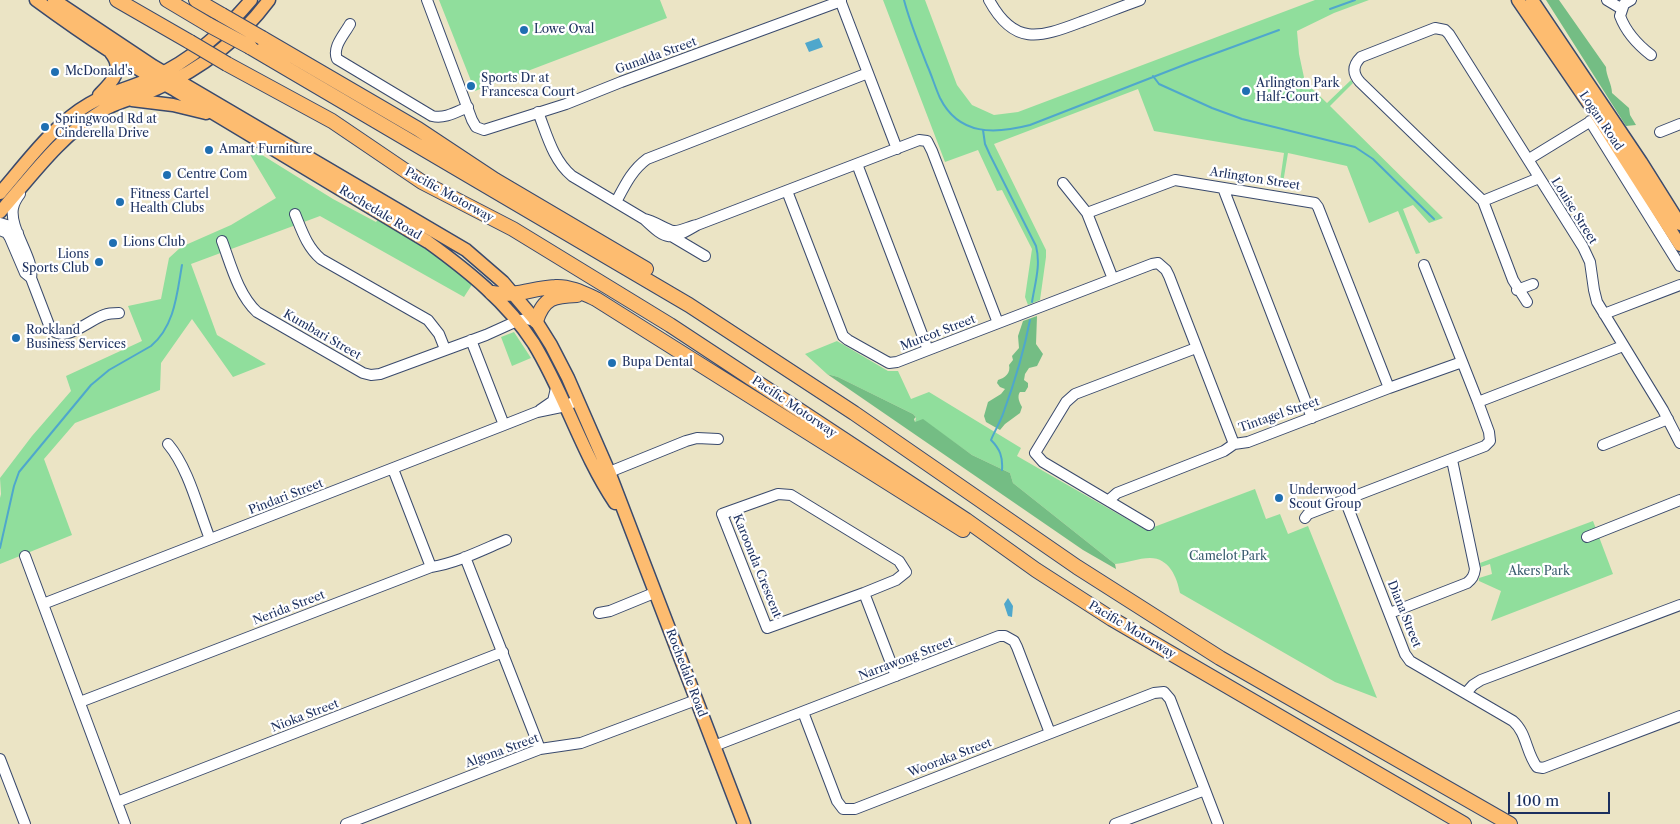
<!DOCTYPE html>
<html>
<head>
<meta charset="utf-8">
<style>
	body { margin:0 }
	#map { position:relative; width:1680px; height:824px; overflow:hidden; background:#ebe4c5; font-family:"Libre Caslon Text",serif }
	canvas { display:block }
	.scale { position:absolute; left:1508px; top:792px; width:102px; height:22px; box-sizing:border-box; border:2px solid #1b2f5e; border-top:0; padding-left:6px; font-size:15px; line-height:18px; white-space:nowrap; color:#1b2f5e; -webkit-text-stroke:4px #fff; paint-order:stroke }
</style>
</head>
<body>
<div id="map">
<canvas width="1680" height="824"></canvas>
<div class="scale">100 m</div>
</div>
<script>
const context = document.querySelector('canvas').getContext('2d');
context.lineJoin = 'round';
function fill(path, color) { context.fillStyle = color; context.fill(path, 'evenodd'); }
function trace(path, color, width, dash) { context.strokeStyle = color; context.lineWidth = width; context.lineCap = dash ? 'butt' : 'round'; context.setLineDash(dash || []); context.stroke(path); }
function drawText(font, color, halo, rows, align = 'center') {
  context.font = font + ' "Libre Caslon Text",serif'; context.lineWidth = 4.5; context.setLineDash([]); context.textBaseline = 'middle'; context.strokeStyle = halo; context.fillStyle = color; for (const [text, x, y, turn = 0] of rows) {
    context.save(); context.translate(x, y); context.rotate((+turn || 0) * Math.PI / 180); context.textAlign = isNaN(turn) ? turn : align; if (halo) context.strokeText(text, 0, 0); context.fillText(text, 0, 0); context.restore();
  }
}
const green = new Path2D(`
	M439,0h221l7,18 -192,73z
	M883,0h42l32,85 15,20 22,10 24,-3 297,-112h54l-35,13 -37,18 2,23 6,28 22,21 24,-23 2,3 -23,23 113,112 -14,5 -16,-18 -10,4 17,44 -4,1 -18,-43 -29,12 -22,-57 -59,-13 -6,36 -3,-1 5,-35 -130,-22 -16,-42 -144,55 52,106v7l-6,43 -12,5 -3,-8 7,-48 -30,-59 -5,1 -19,-41 -33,12z
	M246,145l87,54 43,23 3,-4 59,37 35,28 -9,14 -144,-81 -129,48 26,71 49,29 -33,13 -41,-58 -31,44 -1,27 -85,33 -31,36 28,76 -72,29v-66l1,-4 -1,-16 32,-42 39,-45 -5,-15 76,-35 -14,-35 33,-7 8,-41 12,-11 50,-22 45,-27 -31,-52z
	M514,332l17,26 -19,8 -11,-29z
	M837,341l51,30h10l13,28 18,-7 92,56 -4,8 129,74 109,-41 11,30 14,-5 8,20 20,-8 69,172 -42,-16 -155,-89c-3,-16 -11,-35 -30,-35 -11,0 -24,5 -35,6l-102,-81 -3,-10 -38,-18 -49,-35 -8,3 1,-6 -3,-3 -75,-37 -11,-3 -22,-20z
	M1593,521l20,53 -122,47 10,-30 -22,-10v-3l13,-4 -2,-10 -9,3 -1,-4z`);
const forest = new Path2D(`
	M1546,0h13l47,67c0,9 6,17 6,26l17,15 1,7 6,10 -10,1z
	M1037,316l-1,28 7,10 -6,12 -8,2 -4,6 -1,6 4,3v4l-3,5h-5c-3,4 -1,10 2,15l-2,6 -15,11 -5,6 -14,-8 -2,-6 4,-14 13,-8 4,-5 -5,-2 -3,-4 1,-3c7,-2 13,-7 11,-15l4,-5 -1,-4 7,-8 -1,-12 5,-15z
	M827,374l11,3 75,37 3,3 -2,2 1,3 8,-3 49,36 38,18 3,10 102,81 1,5 -33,-19z`);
const water = new Path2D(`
	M819,38l4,9 -14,5 -4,-9z
	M1008,598l5,8 -1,11 -4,-1 -4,-12z`);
const stream = new Path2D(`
	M904,0c6,23 15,44 23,65 5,11 8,22 13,33 19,38 55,36 90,27l159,-62 90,-33
	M1330,9l25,-9
	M1153,76l6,8 53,24 30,11 113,28 18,12 61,60
	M983,130l2,14 5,11 46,91c5,19 -1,37 -4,56
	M1002,470c1,-13 -2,-21 -11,-30 4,-10 10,-19 13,-29 11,-30 20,-60 26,-91
	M0,548l14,-62 5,-14 72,-87 18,-15 42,-24c24,-20 26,-53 31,-81`);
const minor = new Path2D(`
	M427,0l45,120 4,7 8,3 82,-26 55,-22 220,-81
	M840,0l57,149
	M989,0c25,46 50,38 92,22 20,-7 39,-15 59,-22
	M1607,0l15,9
	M1631,0l-7,4 -4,12c6,16 18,29 31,39
	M350,24c-6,11 -18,23 -13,35l95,57c13,3 24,-4 36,-9
	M538,112c9,23 15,48 34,64l72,43
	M1590,121l90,145
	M1660,132l20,-8
	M1529,159l67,-41
	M857,164l71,186
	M1539,178l-56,23 -123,-119c-8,-9 -7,-17 1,-25l74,-29 10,2 4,4 134,213 7,15 4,28 3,12 66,108 17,33
	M1063,183l24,30 26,66
	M1223,188l89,230
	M787,191l56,145 5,4 41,23 8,-1 31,-12 224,-86 6,-1 8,7 3,6 65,168
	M20,194c-3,4 -6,9 -7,14 -4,21 22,51 18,70
	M1483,201l30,79 14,22
	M616,202c9,-17 16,-32 31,-43l221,-86
	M1087,213l88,-33 140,23 3,4 71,181
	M295,214c7,17 12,33 26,45l107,61 11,14 6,15
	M0,223l10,3 8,7
	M697,225c-27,16 -30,16 -53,-6 10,2 23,11 29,12 7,1 17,-5 24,-6l222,-85 8,1 5,10 66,172
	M0,230l7,3 3,5 15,35 6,5 18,47c12,23 39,-5 55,-10 5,-2 10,-2 15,-2
	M673,233v4l32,19
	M222,241c9,24 16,53 35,71l106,61 8,2 9,-1 106,-39 31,-14 10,-2 9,2
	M1517,290l16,-6
	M1604,314l76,-29
	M471,340l33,85
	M1478,402l145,-56
	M540,410l13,-9 3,-13
	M168,444c21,25 30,65 42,95
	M1603,445l65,-26
	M393,469l38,98
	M602,475l84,-34 11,-3 21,1
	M778,494l13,1 108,66 7,11 -10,8 -32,13 -97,35 -45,-114z
	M1109,500l8,-7 107,-42 10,-7 14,-2 141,-54 73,-26
	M1345,500l60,154 5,7 103,60c14,12 13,32 24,46l6,1 137,-52
	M1305,518l3,-4 177,-68 5,-5 -1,-9 -11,-30 -54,-137
	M1149,525l-106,-63 -8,-9 31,-51 9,-8 121,-46
	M1587,537l93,-37
	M25,556l100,268
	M465,557l75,192
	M864,593l32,83
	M43,604l461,-179 33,-13 29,-6 11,-6
	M599,613l11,-2 44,-18
	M1390,613l77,-30c5,-4 7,-7 8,-14l-23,-109
	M1466,693l7,-8 8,-5 199,-75
	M80,702l351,-135c26,-4 51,-17 75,-27
	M803,712l34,89 6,8h12l299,-116 10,-1 6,7 48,125
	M714,746l285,-110h6l9,5 3,6 33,86
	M0,759l25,65
	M117,802l386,-150
	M346,824l194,-75 41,-6 115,-43
	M1115,824l90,-34`);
const major = new Path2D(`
	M36,0c45,33 90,64 139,90l253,152c40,29 79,60 106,102 31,51 48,110 81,159
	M54,0l99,66 313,184 37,32 33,39 15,24 17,33 41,94 135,352
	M1518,0l80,117 82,128
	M1532,0l109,162 39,62
	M99,95c12,-12 26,-25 12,-42
	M132,100l41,5 33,8
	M0,193c26,-30 54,-69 89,-89 20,-12 42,-16 63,-26 38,-17 73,-47 99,-78
	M0,212c31,-35 59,-75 100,-100 17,-11 38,-14 56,-23 45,-20 84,-50 113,-89`);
const highway = new Path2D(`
	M117,0l73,42
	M167,0l42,25
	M196,0l26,15
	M262,38l156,91 77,51 151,89
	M250,47l439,258 165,108 223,154 143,91 290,166
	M227,64l105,57 90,61 91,47 157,96 296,195 70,50 76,49 352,205
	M492,293c25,4 40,-5 63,-6 14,-1 28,6 41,12l367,231
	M536,321c8,-24 18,-25 41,-26`);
const highwayBridge = new Path2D(`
	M222,15l40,23
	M209,25l41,22
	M190,42l37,22`);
const markers = [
	[524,30,5,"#1f6fb2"],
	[55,72,5,"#1f6fb2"],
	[471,86,5,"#1f6fb2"],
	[1246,91,5,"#1f6fb2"],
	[45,127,5,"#1f6fb2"],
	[209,150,5,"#1f6fb2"],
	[167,175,5,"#1f6fb2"],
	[120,202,5,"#1f6fb2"],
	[113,243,5,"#1f6fb2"],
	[99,262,5,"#1f6fb2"],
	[16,338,5,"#1f6fb2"],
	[612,363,5,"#1f6fb2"],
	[1279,498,5,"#1f6fb2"]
];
const poiNames = [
	["Lowe Oval",534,30],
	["McDonald's",65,72],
	["Sports Dr at",481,79],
	["Francesca Court",481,93],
	["Arlington Park",1256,84],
	["Half-Court",1256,98],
	["Springwood Rd at",55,120],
	["Cinderella Drive",55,134],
	["Amart Furniture",219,150],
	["Centre Com",177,175],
	["Fitness Cartel",130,195],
	["Health Clubs",130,209],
	["Lions Club",123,243],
	["Lions",89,255,"right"],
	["Sports Club",89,269,"right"],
	["Rockland",26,331],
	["Business Services",26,345],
	["Bupa Dental",622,363],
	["Underwood",1289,491],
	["Scout Group",1289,505]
];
const streetNames = [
	["Gunalda Street",656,56,-20],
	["Logan Road",1601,121,56],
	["Arlington Street",1255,179,9],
	["Pacific Motorway",449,195,29],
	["Louise Street",1574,211,58],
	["Rochedale Road",380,213,31],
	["Murcot Street",938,333,-21],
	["Kumbari Street",322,335,30],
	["Pacific Motorway",794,407,34],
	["Tintagel Street",1279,415,-19],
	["Pindari Street",286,497,-21],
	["Karoonda Crescent",757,566,68],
	["Nerida Street",289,608,-21],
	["Diana Street",1404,614,68],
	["Pacific Motorway",1132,630,31],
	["Narrawong Street",906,659,-21],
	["Rochedale Road",686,673,69],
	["Nioka Street",305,716,-21],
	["Algona Street",502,751,-20],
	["Wooraka Street",950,758,-21]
];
const parkNames = [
	["Camelot Park",1228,557],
	["Akers Park",1539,572]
];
fill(green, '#90de9c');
fill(forest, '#74bd84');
fill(water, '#4fa7cc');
trace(stream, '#4fa7cc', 2);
trace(minor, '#3a4a6d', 12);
trace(major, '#3a4a6d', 15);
trace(highway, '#3a4a6d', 16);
trace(minor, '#fff', 10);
trace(major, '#fdbc70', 12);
trace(highway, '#fdbc70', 14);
trace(highwayBridge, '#3a4a6d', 16, []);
trace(highwayBridge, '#fdbc70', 14);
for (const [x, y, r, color] of markers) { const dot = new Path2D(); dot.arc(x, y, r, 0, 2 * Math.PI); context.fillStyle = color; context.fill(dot); trace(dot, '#fff', 2); }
drawText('12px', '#1b2f5e', '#fff', poiNames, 'left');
drawText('12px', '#1b2f5e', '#fff', streetNames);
drawText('12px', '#385b6e', '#fff', parkNames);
</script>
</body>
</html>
